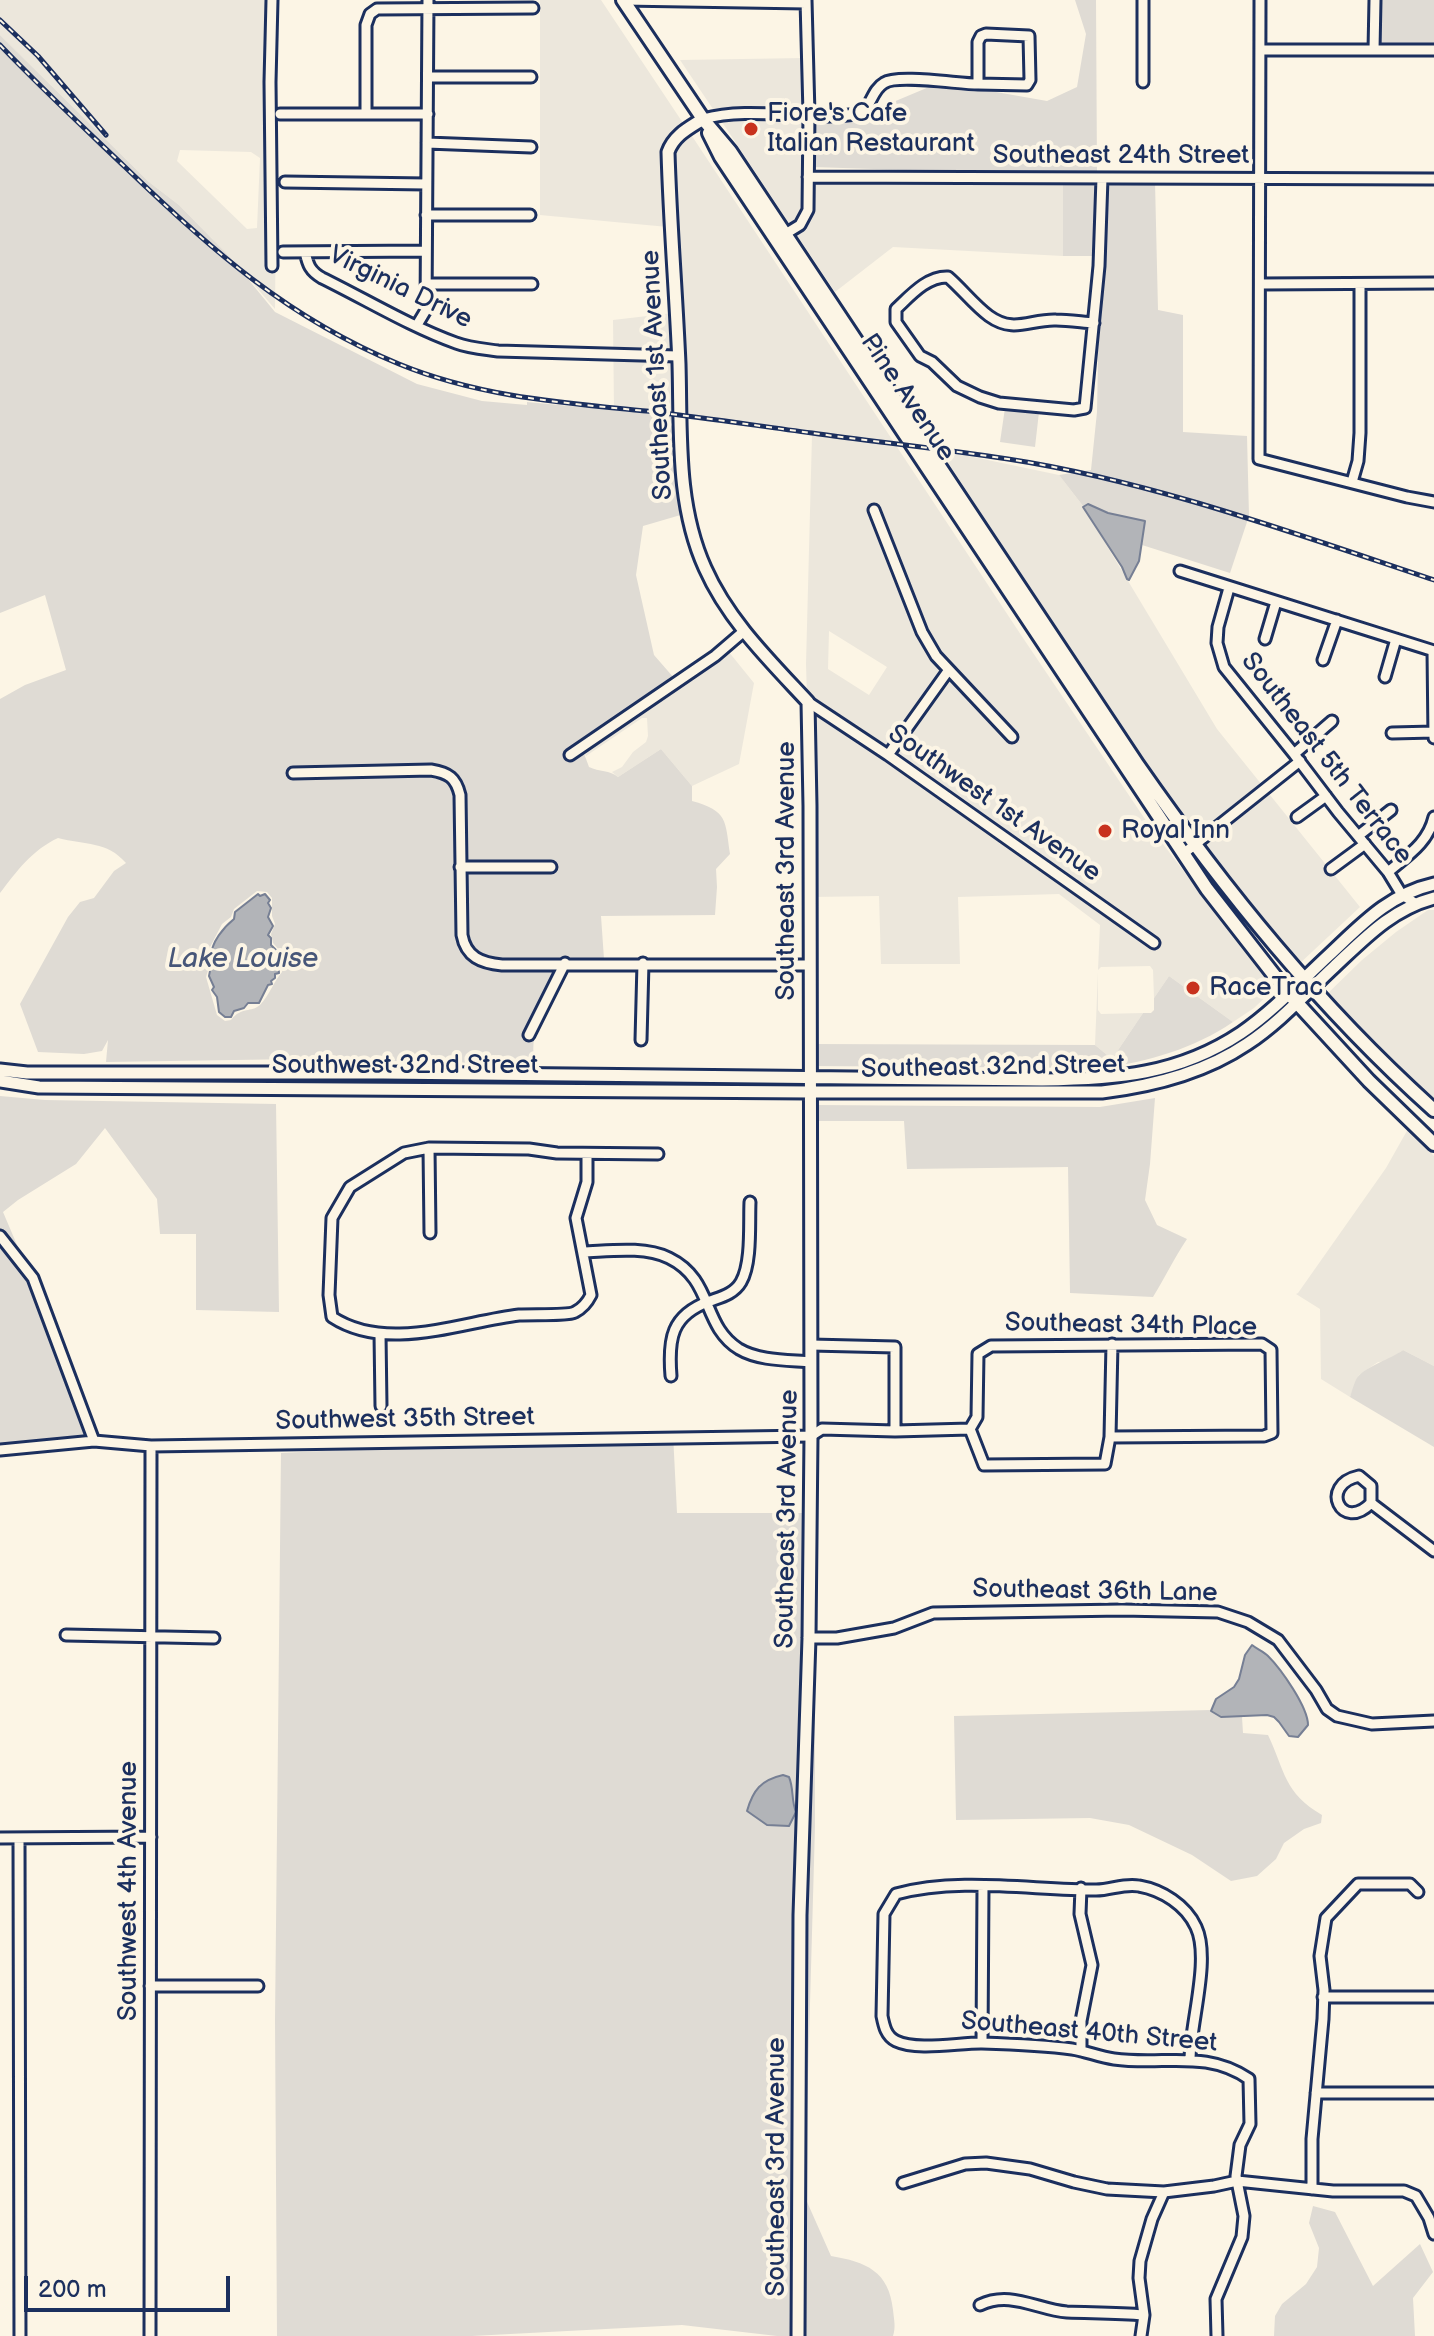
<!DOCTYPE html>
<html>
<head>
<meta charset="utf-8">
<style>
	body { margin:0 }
	#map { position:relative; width:1434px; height:2336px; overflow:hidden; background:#fcf5e5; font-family:"Balsamiq Sans",sans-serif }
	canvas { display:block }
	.scale { position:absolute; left:24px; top:2276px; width:206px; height:36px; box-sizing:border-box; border:4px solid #1b2f5e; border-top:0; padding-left:10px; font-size:24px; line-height:28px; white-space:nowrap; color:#1b2f5e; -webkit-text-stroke:6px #fcf5e5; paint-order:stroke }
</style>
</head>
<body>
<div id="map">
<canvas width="1434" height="2336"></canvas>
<div class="scale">200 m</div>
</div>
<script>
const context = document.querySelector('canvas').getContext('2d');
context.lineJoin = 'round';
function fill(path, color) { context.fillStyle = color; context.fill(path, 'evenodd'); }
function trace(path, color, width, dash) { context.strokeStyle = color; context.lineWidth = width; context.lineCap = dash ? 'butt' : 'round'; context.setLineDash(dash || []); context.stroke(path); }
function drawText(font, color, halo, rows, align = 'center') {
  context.font = font + ' "Balsamiq Sans",sans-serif'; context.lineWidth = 8; context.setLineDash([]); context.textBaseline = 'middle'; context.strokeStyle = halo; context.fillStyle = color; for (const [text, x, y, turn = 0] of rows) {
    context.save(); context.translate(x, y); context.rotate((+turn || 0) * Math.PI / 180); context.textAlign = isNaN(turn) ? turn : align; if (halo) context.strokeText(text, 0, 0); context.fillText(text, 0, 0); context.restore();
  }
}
const built = new Path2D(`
	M0,0h278l-3,309 -45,-52 -51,-52 -30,-23 -149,-147zM267,82h7l1,188h-7zM180,150l71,2 9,6 -3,70 -10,1 -70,-68z
	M540,0h61l84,126 -15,12 -2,89 -128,-12z
	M804,58l1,52 -90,2 -35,-52z
	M805,118v92l-7,11 -7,5 -71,-107z
	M690,133l331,502 132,196 121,158 -20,19 -21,14 -64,-46 -15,22 -1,-28 -3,-4 -49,1 -3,3 2,-45 -41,-31 -101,3 2,67h-79l-2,-68 -66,1 -7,-233 6,-229 -129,-18 -10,-269zM829,631l58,36 -18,28 -41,-26z
	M812,181l251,1v74l-170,-9 -58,45 -40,-60 12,-10 4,-10z
	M673,313l3,103 -62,-6 -1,-90z
	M940,450l119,25 24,31 134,223 143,178 -63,59 -118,-150z
	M724,646l30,37 -15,81 -47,22 -31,-37 -43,28 -6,-5 10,-5 11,-15 13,-10 2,-6 -1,-18h-5l-56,38 -7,-16z
	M1428,910h6v193l-20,-17 -89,-90 37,-36 34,-28z
	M1098,972v38l3,4 42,-1 -31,46 -17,-14z
	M1408,1129l26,27v210l-31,-16 -15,11 -10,1 -19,13 -9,22 -29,-18 -1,-70 -24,-15 2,-1 88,-125z`);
const green = new Path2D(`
	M1075,0h21l1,174h-68l-217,-7v-44l55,-10 62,-26 67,5 51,9 30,-14 9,-53z
	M1372,0h62v50h-62z
	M0,35l149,147 30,23 51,52 45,55 142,72 65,17 45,4v-3l149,14 8,98 -41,12 -7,49 18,80 20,23 -95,62 10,27c10,5 21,3 29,10l43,-28 31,37v15c36,10 33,19 38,53l-14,15 1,18 -2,28 -114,1 3,43 -40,-1 -62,3 -19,-3 -12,-8 -5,-10 -4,-152 -3,-10 -7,2 4,16 3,146c6,16 15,22 32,26l68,-1 -35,70 6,3 24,-47c-2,12 -9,20 -15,31 -7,13 -6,26 -5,40l-235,-5 -193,3 2,-22 -6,11 -18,3 -46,-2 -18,-48 48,-87 12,-15 14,-4 20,-27 12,-8c-19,-22 -41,-18 -68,-25 -26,12 -41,33 -58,55v-194l25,-14 41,-15 -21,-75 -45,18zM257,891l10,1 5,6v18l3,8 -4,10 2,9 7,8 2,21c-8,9 -13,24 -22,33 -9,8 -18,1 -29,15l-6,1 -8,-6 -11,-38 3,-10 -1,-16 14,-27 9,-7 3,-8z
	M1063,182h92l3,128 25,5v117l64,4 2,80 -19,57 -88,-28 3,-24 -37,-8 -20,-8 -5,1 -24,-31 32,-5 6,-58 3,-156h-37z
	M1005,408l34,4 -4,35 -35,-5z
	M1169,976l64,46c-40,27 -83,39 -130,46l-289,-2 -1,-22 282,1 17,14 31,-46h8l3,-3v-12z
	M0,1096l45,4 231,4 3,208 -83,-2v-76h-36l-3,-35 -52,-71 -29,36 -58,36 -15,12 99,233 -102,2z
	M1155,1098l-5,66 -5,36 12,25 30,14c-13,19 -22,39 -34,58l-83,-4 -2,-126 -161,2 -3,-48h-86l-1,-16 283,2z
	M1403,1350l31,16v81l-84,-50c2,-6 4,-14 7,-19 7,-11 34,-19 46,-28z
	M673,1434l4,79h130l-13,823h-17l-95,-11 -210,11h-195l-2,-316 6,-567zM783,1775l6,2c5,12 2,23 7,35l-37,-27z
	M814,1513h3l-4,195 2,6v112l-10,356h-3l1,-267z
	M1211,1710l24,7h7l1,16 25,2c17,36 16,58 54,80l-1,8 -17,6 -20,14 -8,16 -19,17 -26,5 -39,-26 -63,-30 -39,-7 -134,2 -2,-104z
	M802,2195h2l27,61c35,6 58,15 62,54 1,10 3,17 0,26h-92z
	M1313,2206l22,6 38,74 47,-42 13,28 -20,26 2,38h-141l1,-20 7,-12 24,-20 11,-17 2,-19 -10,-25z`);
const water = new Path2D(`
	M1088,504l20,9 37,8 -6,40 -10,19 -2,-1 -5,-12 -39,-60z
	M258,894l2,2 5,-2 5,6 -2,3 3,5 -3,9 5,9 -5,9 3,3v7l6,6 2,22 -4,1v4l-4,3 1,3 -4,1 -9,18h-11l-4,5 -10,3 -3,6h-6l-6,-5 -2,-15 -5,-7 2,-3 -5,-11c2,-7 1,-11 2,-19 0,-15 13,-30 23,-38l1,-7z
	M1252,1645c5,4 12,7 16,11 13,13 40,51 40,69l-10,12 -9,-1 -10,-14 -5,-5 -7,-2 -46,2 -10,-6 5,-12 18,-12 5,-8 6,-24z
	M783,1775l6,2c5,12 2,23 7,35l-7,14 -22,-1 -20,-14c6,-21 14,-31 36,-36z`);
const minor = new Path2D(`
	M623,0l183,3
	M1260,0l-1,459 148,38 27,5
	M1260,50h174
	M1374,50l1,-50
	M429,77h102
	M1143,82v-82
	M366,113v-88l4,-11 7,-5 156,-1
	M280,114h148
	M703,119c51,-14 107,4 159,-6 9,-8 11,-24 22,-30 13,-9 75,1 94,1l49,1 3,-5 -1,-44 -43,-2 -5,2 -3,6v42
	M427,143l104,4
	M808,177l626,2
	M285,182l141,2
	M426,215h104
	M782,236l18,-11 8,-15 1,-96 -3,-114
	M283,252l142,-1
	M305,252c3,13 5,19 17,26 43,21 89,49 134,65 13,5 28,6 42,8l180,5
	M272,266l-2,-184 2,-82
	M427,284h105
	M1261,284l173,-1
	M1094,323c-13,-1 -26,-3 -38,-3 -26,-1 -42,14 -67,-4 -15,-11 -27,-27 -41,-39 -21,-1 -38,19 -52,32v13l24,34 12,6 25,24 23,11 19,6 75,7 11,-2 14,-142 3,-88
	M417,325l9,-15 2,-310
	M1352,482l6,-21 2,-28v-149
	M874,510l48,122 14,24 76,81
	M1180,571l254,80
	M1229,588l-11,39 -1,16 7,24 70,87 44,58 50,60 14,23 13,8
	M1265,639l11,-37
	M1433,651l1,87
	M1323,660l14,-40
	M1385,677l11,-38
	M808,702l80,53 266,188
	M1392,733l42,-1
	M1294,754l38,-33
	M570,755l145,-99 28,-24
	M888,755l60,-84
	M293,773l138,-3c18,3 25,8 29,25l2,140c4,22 19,28 40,30h307
	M1297,817l29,-21
	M1358,836l33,-26
	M1183,854l117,-93
	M460,867h91
	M1331,869l34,-25
	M1388,872c20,-17 40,-29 46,-55
	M529,1035l36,-72
	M641,1040l2,-77
	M429,1148l1,85
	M587,1154v28l-11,36 15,77c-4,8 -8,13 -16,17 -7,4 -43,2 -56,3 -59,7 -132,38 -187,2l-3,-22 3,-77 18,-31 54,-34 25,-5 100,1 28,4 101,1
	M0,1236l33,42 61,163
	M583,1252c27,-1 61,-6 86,6 45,22 32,67 70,91 20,12 49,11 72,13
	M380,1334l1,72
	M811,1345l84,2v84
	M671,1376c-3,-37 0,-61 39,-75 11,-4 24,-7 31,-19 11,-19 8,-58 9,-80
	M1110,1437l154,-1 8,-3 -1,-83 -9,-6 -271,2 -13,8 -1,63 -7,12 14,36 121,-1 5,-27 2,-93
	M0,1450l94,-9 57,5 660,-10 11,-7 73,2 75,-2
	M1359,1476l12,10v17c-29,30 -53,-18 -12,-27z
	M1371,1503l63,48
	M66,1635l148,3
	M809,1638h28l57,-10 39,-15 189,-3 96,2 30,10 30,18 38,50 11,19 10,7 35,8 62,-3
	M0,1838l151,-1
	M19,1838l1,498
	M150,1986h108
	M1323,1997h111
	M982,2043l1,-156
	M1081,2051v-30l11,-56 -12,-51 1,-26
	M1190,2060c0,-36 21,-101 6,-133 -10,-22 -34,-37 -57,-41 -15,-3 -28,4 -43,4 -65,0 -137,-13 -200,4l-12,20 -2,102c2,10 4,20 14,25 21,10 61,2 85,2 30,1 61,2 91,6 14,2 27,8 42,10 49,7 92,-10 135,20l1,45 -10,21 -4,31 8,40 -2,21 -26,62 1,37
	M1316,2093h118
	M903,2183l62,-19 21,-1 44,6 44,13 33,7 57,3 50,-6 23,-5 96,10h71l12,5 13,22 5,16
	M1312,2189v-50l11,-120 1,-29 -4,-34 6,-38 32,-34h52l8,8
	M980,2305c30,-15 58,5 87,7 26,1 51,1 77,3
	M150,2336l1,-890
	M1141,2336l3,-21 -5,-37 1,-17 12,-42 12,-27`);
const major = new Path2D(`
	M703,119c-14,9 -29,16 -35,33 2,71 8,141 11,212 2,68 -3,140 26,204 23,52 64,92 103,134l2,104 1,630 -2,202 -9,277 -2,421
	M0,1070l27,3h356l659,7c74,-1 136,-5 199,-47 32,-22 60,-52 88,-78 32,-30 60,-61 105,-71
	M0,1081l39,6 772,5h291c51,-6 102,-19 145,-48 32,-21 59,-51 87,-77 31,-29 58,-58 100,-69`);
const highway = new Path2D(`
	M623,0l80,119 27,32 407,613c87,125 183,244 297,346
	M709,133l12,24 486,732 81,104 81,88 65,63`);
const rail = new Path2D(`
	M0,20l38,36 68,79
	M0,45c40,42 83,82 125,122 84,81 164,152 274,197 83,34 168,39 256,48 52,6 104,14 157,21 65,9 131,16 196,26 143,22 288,75 426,121`);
const markers = [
	[751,129,8,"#c8321e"],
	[1105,831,8,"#c8321e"],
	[1193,988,8,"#c8321e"]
];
const poiNames = [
	["Fiore's Cafe",767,114],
	["Italian Restaurant",767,144],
	["Royal Inn",1121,831],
	["RaceTrac",1209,988]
];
const streetNames = [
	["Southeast 24th Street",1121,156],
	["Virginia Drive",400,288,26],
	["Southeast 1st Avenue",658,375,-93],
	["Pine Avenue",907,398,56],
	["Southeast 5th Terrace",1326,759,52],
	["Southwest 1st Avenue",994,804,35],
	["Southeast 3rd Avenue",787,871,-90],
	["Southwest 32nd Street",405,1066],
	["Southeast 32nd Street",993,1068,-1],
	["Southeast 34th Place",1131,1326,1],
	["Southwest 35th Street",405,1420,-1],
	["Southeast 3rd Avenue",788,1519,-89],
	["Southeast 36th Lane",1095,1592,1],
	["Southwest 4th Avenue",129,1891,-90],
	["Southeast 40th Street",1089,2033,5],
	["Southeast 3rd Avenue",777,2167,-90]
];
const waterNames = [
	["Lake Louise",243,960]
];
fill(built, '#ece7dc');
fill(green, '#dfdbd4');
fill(water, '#b2b4b8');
trace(water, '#767f94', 2);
trace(minor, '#1b2f5e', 15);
trace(major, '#1b2f5e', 17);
trace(highway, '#1b2f5e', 18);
trace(minor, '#fcf5e5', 9);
trace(major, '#fcf5e5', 11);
trace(highway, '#fcf5e5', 12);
trace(rail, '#1b2f5e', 5);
trace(rail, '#fcf5e5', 2, [6]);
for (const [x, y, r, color] of markers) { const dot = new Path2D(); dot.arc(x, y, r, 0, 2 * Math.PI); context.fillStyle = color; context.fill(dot); trace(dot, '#fcf5e5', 3); }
drawText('26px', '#1b2f5e', '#fcf5e5', poiNames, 'left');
drawText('26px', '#1b2f5e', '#fcf5e5', streetNames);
drawText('italic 28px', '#485779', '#fcf5e5', waterNames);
</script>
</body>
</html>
